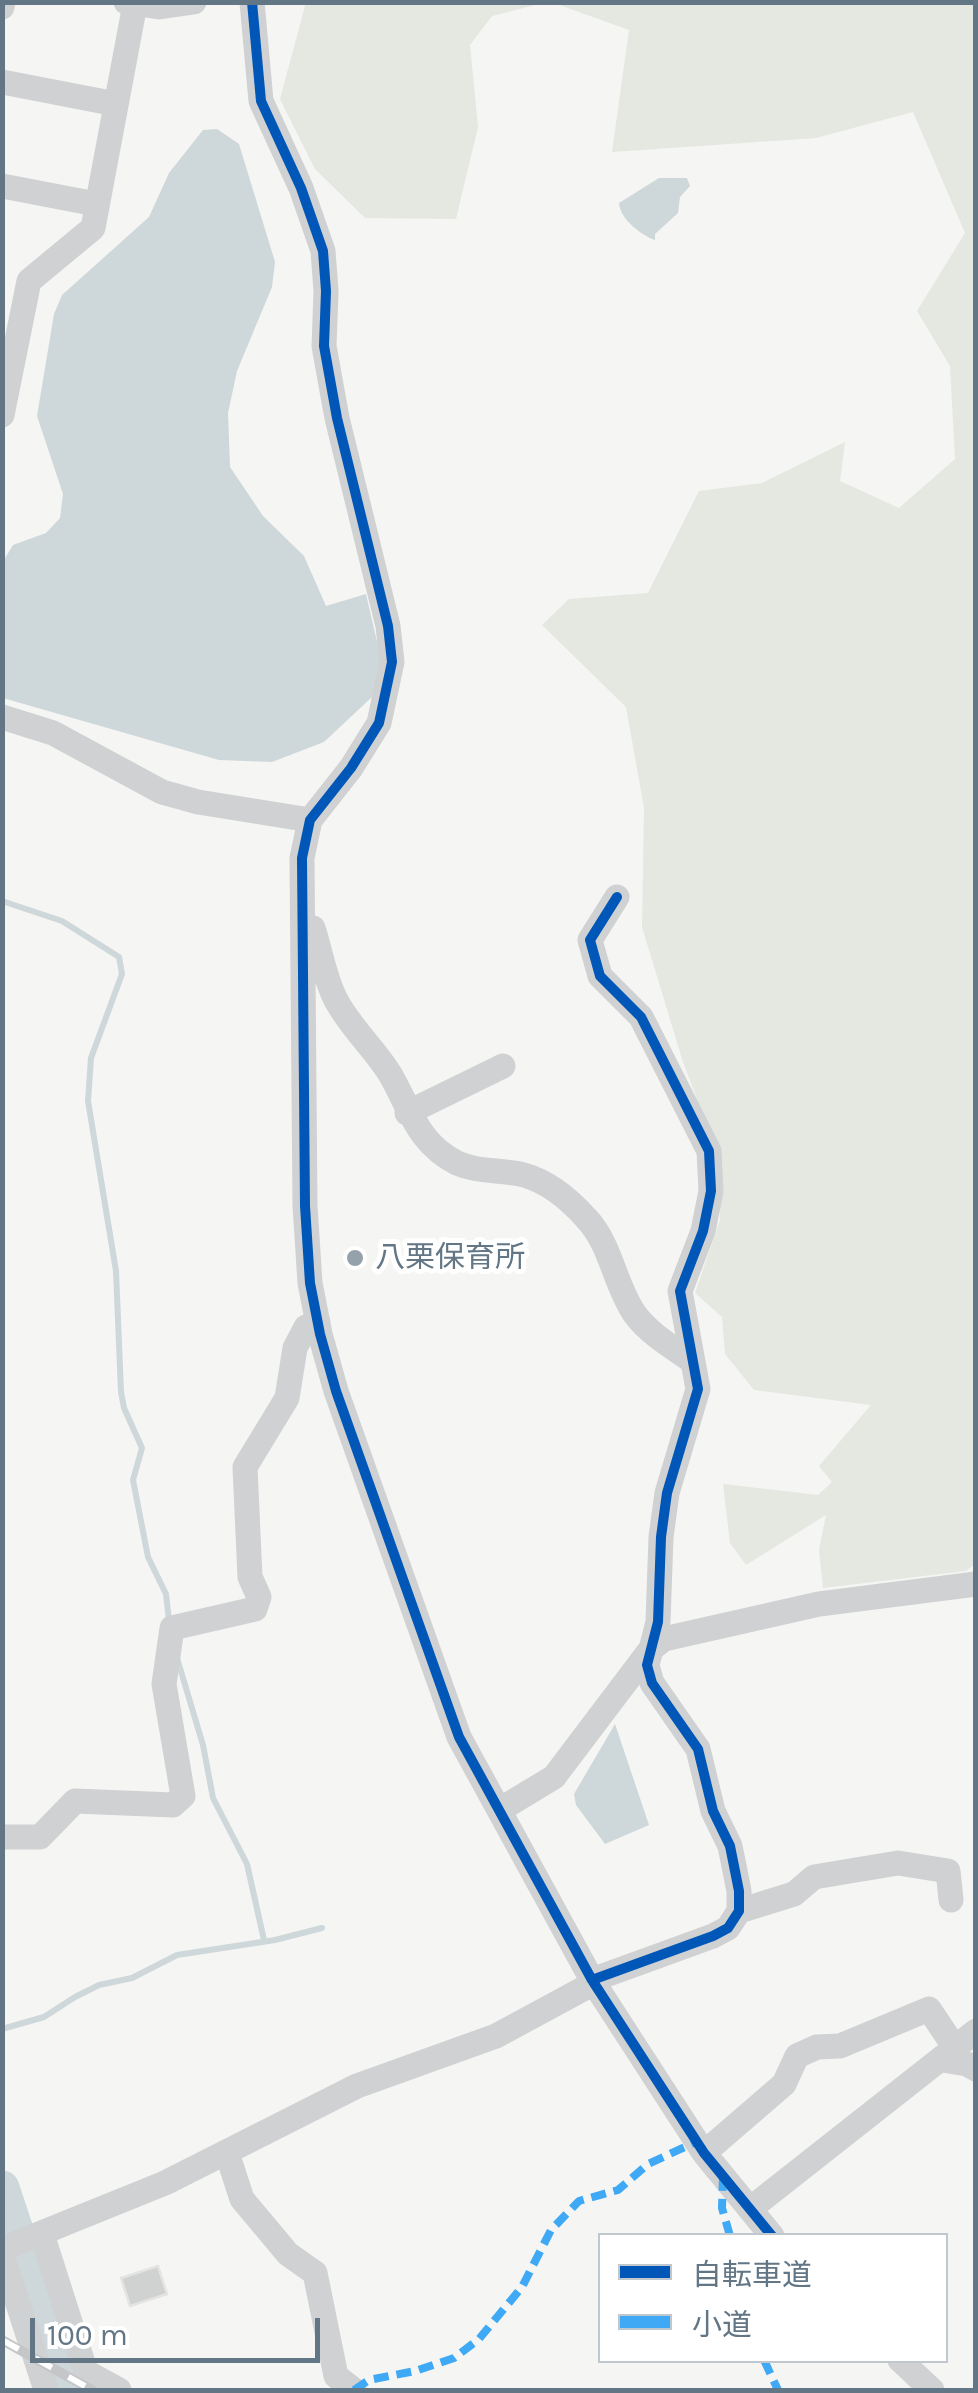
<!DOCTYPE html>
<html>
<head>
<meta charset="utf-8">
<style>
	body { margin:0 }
	#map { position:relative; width:978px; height:2393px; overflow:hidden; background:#f5f5f3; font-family:Karla,"Noto Sans JP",sans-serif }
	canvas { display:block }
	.frame { position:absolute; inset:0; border:5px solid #627686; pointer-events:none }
	.legend { position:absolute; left:598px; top:2233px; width:350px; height:130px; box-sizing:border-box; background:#fff; border:2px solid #c0c8cf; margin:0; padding:12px 18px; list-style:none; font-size:30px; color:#627686 }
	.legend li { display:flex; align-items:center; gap:20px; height:50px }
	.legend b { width:50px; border:2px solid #c0c8cf }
	.scale { position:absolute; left:30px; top:2318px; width:290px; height:45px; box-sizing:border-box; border:5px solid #627686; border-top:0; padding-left:12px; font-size:30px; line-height:35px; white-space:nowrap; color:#627686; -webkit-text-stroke:8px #fff; paint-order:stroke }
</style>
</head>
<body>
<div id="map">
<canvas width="978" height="2393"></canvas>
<div class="frame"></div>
<ul class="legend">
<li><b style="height:12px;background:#0057b8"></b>自転車道</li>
<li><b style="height:12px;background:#3fa9f5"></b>小道</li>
</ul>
<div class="scale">100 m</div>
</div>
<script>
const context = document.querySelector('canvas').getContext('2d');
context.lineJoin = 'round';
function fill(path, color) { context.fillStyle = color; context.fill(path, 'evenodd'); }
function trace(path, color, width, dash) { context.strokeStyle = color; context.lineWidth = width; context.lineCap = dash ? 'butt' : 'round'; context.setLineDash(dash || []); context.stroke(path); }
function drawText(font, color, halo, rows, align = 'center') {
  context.font = font + ' Karla,"Noto Sans JP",sans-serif'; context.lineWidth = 10; context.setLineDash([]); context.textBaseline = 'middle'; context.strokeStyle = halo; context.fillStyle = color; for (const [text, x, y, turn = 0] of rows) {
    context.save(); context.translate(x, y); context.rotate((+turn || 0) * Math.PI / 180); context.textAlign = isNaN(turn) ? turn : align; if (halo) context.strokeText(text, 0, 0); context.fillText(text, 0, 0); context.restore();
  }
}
const green = new Path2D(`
	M306,2l237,1 -51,13 -22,29 8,82 -22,92 -91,-1 -50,-49 -35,-70z
	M554,3h421l1,1560 -10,8 -143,17 -4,-38 7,-35 -80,50 -16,-22 -7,-59 95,11 14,-13 -13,-16 52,-61 -117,-15 -29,-36 -3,-37 -27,-24 25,-73 -3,-68 -34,-90 -41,-135 2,-119 -18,-101 -84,-82 27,-26 79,-6 51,-102 63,-8 83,-41 -5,39 59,27 56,-49 -5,-93 -33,-55 48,-78 -52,-121 -97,26 -204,14 17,-122z`);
const water = new Path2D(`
	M217,129l22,15 36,118 -3,25 -35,84 -9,42 2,54 33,49 41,40 22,50 40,-12 15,65 -8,37 -49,46 -52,20 -53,-2 -216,-62 -1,-135 11,-18 33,-12 14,-15 3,-24 -26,-78 17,-102 8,-19 87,-78 20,-44 34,-43z
	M659,178h28l3,8 -10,11 -2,16 -23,21v6c-14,-5 -35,-21 -36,-37z
	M615,1724l34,101 -44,19 -29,-39 -2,-11z
	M41,2352l29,5 12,33h-30z`);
const stream = new Path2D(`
	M2,901l60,20 57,36 3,17 -31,84 -3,43 28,170 5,121 3,16 18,40 -9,32 15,77 18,37 3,26
	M177,1658l26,87 10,53 34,66 17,76
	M2,2029l42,-12 31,-20 24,-12 33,-7 45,-23 98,-15 47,-12`);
const river = new Path2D(`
	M2,2188l67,202`);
const building = new Path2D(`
	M158,2266l9,28 -37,12 -9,-28z`);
const minor = new Path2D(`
	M126,2l33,5 35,-5
	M252,2l9,99 40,87 22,63 3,40 -2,55 13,72 51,208 4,36 -13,61 -28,45 -41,52 -8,38 3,348 5,77 10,51 16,57 123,346 133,243 112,173 68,83
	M2,7l1,-5
	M2,82l114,22
	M2,186l94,18
	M2,415l27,-134 64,-53 42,-224
	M2,717l51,16 109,59 36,10 112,18
	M313,928c8,24 11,49 23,72 14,27 38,48 54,74 20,34 27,69 67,89 22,10 45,6 67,12 25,7 45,24 62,43 25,26 28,65 48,95 14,20 38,34 58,48
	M407,1113l96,-47
	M501,1809l53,-32 96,-127 14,-11 155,-35 157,-20
	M2,1837h38l35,-36 98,4 10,-9 -19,-112 8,-56 83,-19 4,-12 -9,-20 -5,-110 42,-69 8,-50 11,-21 12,-5
	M739,1911l55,-17 20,-17 84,-14 50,8 3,29
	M592,1980l121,-44 15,-8 11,-17v-20l-9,-45 -17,-35 -15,-62 -46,-66 -5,-18 11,-43 3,-85 6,-44 31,-104 -18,-98 23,-60 8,-40 -2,-40 -68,-134 -41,-41 -10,-36 27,-43
	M942,2060l25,4 9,5
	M227,2153l15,46 46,55 27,19 21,103 18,14
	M704,2153l80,-69 13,-28 20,-9 23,-1 89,-37 26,39
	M750,2209l226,-178
	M42,2234l44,138 33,18
	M2,2249l163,-66 192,-97 139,-50 98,-53
	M2,2255l44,135
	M900,2360l32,30`);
const rail = new Path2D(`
	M2,2340l90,50`);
const quiet = new Path2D(`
	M723,2176l-1,32 8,28
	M764,2360l14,30
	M354,2390l15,-10 46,-9 39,-13 25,-19 43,-52 29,-57 28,-29 39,-11 30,-26 48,-22`);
const cycleway = new Path2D(`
	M252,2l9,99 40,87 22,63 3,40 -2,55 13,72 51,208 4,36 -13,61 -28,45 -41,52 -8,38 3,348 5,77 10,51 16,57 123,346 133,243 112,173 68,83
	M592,1980l121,-44 15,-8 11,-17v-20l-9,-45 -17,-35 -15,-62 -46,-66 -5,-18 11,-43 3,-85 6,-44 31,-104 -18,-98 23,-60 8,-40 -2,-40 -68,-134 -41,-41 -10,-36 27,-43`);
const markers = [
	[355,1258,10,"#95a2ac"]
];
const poiNames = [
	["八栗保育所",375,1258]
];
fill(green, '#e4e8e1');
fill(water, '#ced7da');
trace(stream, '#ced7da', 6);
trace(river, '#ced7da', 35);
fill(building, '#d0d2d1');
trace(building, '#e4e4e2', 2.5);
trace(minor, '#d0d1d2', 25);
trace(rail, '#c5c6c7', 10);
trace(rail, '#fff', 6, [19]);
trace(quiet, '#3fa9f5', 8, [15, 8]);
trace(cycleway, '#0057b8', 10);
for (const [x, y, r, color] of markers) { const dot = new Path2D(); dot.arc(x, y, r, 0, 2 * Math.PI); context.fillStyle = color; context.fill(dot); trace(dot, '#fff', 4); }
drawText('30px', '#627686', '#fff', poiNames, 'left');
</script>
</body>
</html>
